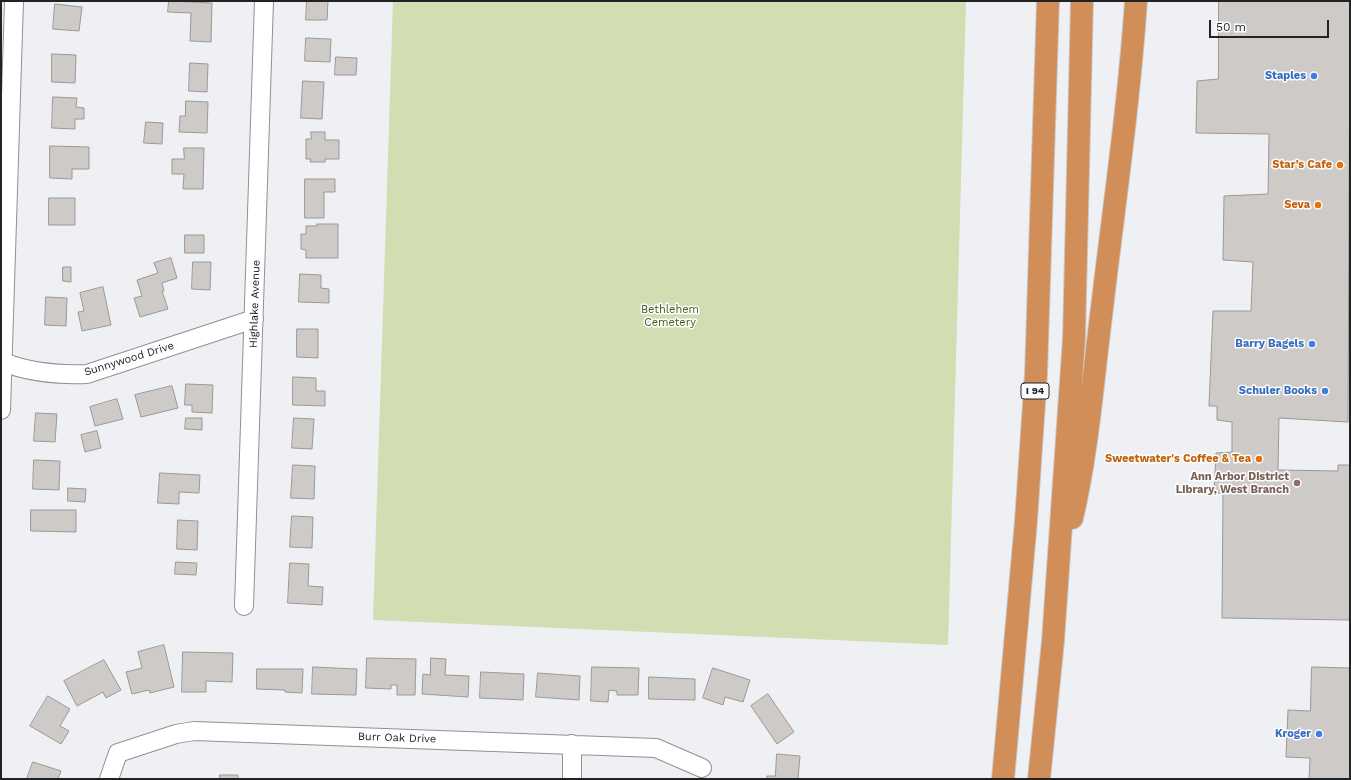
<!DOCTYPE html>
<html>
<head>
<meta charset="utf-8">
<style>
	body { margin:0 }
	#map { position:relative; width:1351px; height:780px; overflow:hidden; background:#eef0f3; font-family:"Work Sans",sans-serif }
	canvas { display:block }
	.frame { position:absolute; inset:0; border:2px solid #212223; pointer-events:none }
	.scale { position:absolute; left:1209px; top:20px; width:120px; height:18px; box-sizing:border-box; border:2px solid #212223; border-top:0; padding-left:5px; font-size:12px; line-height:14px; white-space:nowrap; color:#212223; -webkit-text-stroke:3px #fdfeff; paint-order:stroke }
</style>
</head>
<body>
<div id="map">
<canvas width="1351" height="780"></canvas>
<div class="frame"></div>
<div class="scale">50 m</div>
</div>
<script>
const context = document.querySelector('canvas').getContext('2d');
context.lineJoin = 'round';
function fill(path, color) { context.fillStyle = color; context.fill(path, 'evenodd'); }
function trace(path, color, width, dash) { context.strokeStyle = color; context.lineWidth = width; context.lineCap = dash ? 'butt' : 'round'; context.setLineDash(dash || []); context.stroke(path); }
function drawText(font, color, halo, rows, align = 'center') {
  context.font = font + ' "Work Sans",sans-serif'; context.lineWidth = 3; context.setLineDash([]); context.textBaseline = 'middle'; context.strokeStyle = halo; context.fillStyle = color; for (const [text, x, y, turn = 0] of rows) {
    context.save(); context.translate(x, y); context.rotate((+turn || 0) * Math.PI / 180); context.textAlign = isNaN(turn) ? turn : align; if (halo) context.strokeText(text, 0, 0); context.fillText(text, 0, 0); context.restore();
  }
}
const green = new Path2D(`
	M393,1h573l-18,644 -575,-25z`);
const building = new Path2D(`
	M169,1l43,2 -1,39 -21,-1 1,-28 -23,-1z
	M307,1h21l-1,19h-21z
	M1219,1h131l-2,421 -69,-4 -1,52 60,1v-6h12v155l-128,-2 1,-125h-9l2,-40 16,-1v-30l-15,-2v-14h-8l4,-95h38l2,-49 -30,-2 1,-64 44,-2 1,-60 -73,-1 1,-52 21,-2z
	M55,4l27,3 -3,24 -26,-2z
	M306,38l25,1 -1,23 -25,-1z
	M52,54l24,1 -1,28 -23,-1z
	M336,57l21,1 -1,17h-21z
	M190,63l18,1 -1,28 -18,-1z
	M303,81l21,1 -2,37 -21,-1z
	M53,97l24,1 -1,9 8,1v11h-9v10l-23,-1z
	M186,101l22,1 -1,31 -28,-1 1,-16h5z
	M146,122l17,1 -1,21 -18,-1z
	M311,132h14v8h14v19h-14v3h-15l1,-3h-5v-20h5z
	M50,146l39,1v22h-17v10l-22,-1z
	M184,148h20l-1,41h-20l1,-15h-12v-15h12z
	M305,179h30v13h-11v26h-19z
	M49,198h26v27h-26z
	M317,224h21v34h-32v-8l-5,-1v-15h5v-8h11z
	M185,235h19v18h-19z
	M171,258l6,20 -15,5 2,8h-2l6,18 -28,8 -6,-19 8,-2 -5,-16 21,-7 -4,-10z
	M193,262h18l-1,28 -18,-1z
	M63,267h8v15l-8,-1z
	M300,274l21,1v13l8,1v14l-30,-1z
	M103,287l8,38 -29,6 -4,-19 6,-1 -4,-18z
	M46,297l21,1 -1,28 -21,-1z
	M297,329h21v29l-21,-1z
	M293,377l23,1v13h9v15l-32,-1z
	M186,384l27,1 -1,28 -20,-1v-7h-7z
	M172,386l6,22 -37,9 -6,-22z
	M117,399l6,20 -28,7 -5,-19z
	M36,413l21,1 -2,28 -21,-1z
	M186,418h16v12l-17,-1z
	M294,418l20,1 -2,30 -20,-1z
	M97,431l4,17 -16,4 -4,-17z
	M34,460l26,1 -1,29 -26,-1z
	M293,465l22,1 -1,33 -23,-1z
	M160,473l40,2 -1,18 -20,-1v12l-21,-1z
	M68,488l18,1 -1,13 -17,-1z
	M31,510h45v22l-45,-1z
	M292,516l21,1 -1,31 -22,-1z
	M178,520l20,1 -1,29 -20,-1z
	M176,562l21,1 -1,12 -21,-1z
	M290,563l19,1 -1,22 15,1 -1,18 -34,-2z
	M164,645l10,42 -24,6 -1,-3 -17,4 -6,-22 16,-4 -4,-16z
	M183,652l50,1 -1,29 -26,-1v11h-24z
	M367,658l49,1 -1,36h-18v-10h-6v4l-25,-1z
	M431,658l15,1 -1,16 24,1 -1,21 -46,-3 1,-20 7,1z
	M104,660l17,30 -15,8 -3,-6 -26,14 -13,-25z
	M313,667l44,2 -1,26 -44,-1z
	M592,667l47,1 -1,27h-21v-4l-8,-1 -1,12 -17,-1z
	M1312,667l38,1v111h-41l1,-21 -24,-1 2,-47 22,1z
	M713,668l37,12 -7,22 -18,-5 -2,8 -20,-7z
	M257,669h46l-1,24 -17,-1v-2l-28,-1z
	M481,672l43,2 -1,26 -43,-2z
	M538,673l42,3 -1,24 -43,-3z
	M649,677l46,2v21l-46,-1z
	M768,694l26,38 -17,12 -26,-38z
	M48,696l22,13 -10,17 9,5 -8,13 -31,-18z
	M777,754l23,2 -2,23h-31v-3h8z
	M33,762l28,9 -3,8h-31z
	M220,775h18v4h-18z`);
const street = new Path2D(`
	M1,361c27,12 57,14 86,13l167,-55
	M1,410l13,-409
	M244,606l20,-605
	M109,779l9,-26 58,-19 18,-3 462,17 46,20
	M572,779v-35`);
const highway = new Path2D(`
	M1072,518c16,-68 21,-140 30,-210 12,-102 27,-204 34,-307
	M1003,779l23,-258 10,-147 12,-373
	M1039,779l14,-138 21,-303 8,-337`);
const markers = [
	[1314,76,4,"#3f7fe0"],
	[1340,165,4,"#e8710a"],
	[1318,205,4,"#e8710a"],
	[1312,344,4,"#3f7fe0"],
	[1325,391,4,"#3f7fe0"],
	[1259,459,4,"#e8710a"],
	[1297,483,4,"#8d6e63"],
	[1319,734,4,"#3f7fe0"]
];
const shields = [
	[1035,391,28]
];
const shieldNames = [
	["I 94",1035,391]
];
const shopNames = [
	["Staples",1306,76],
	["Barry Bagels",1304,344],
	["Schuler Books",1317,391],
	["Kroger",1311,734]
];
const foodNames = [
	["Star’s Cafe",1332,165],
	["Seva",1310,205],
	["Sweetwater's Coffee & Tea",1251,459]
];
const streetNames = [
	["Highlake Avenue",255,304,-88],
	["Sunnywood Drive",129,359,-17],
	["Burr Oak Drive",397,738,2]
];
const parkNames = [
	["Bethlehem",670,310],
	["Cemetery",670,323]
];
const educationNames = [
	["Ann Arbor District",1289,477],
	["Library, West Branch",1289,490]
];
fill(green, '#d3ddb2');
fill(building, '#cdcac8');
trace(building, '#9b9896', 1);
trace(street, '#8f9193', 20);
trace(highway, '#cacaca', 24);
trace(street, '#fff', 18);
trace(highway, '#d18e58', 22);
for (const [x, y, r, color] of markers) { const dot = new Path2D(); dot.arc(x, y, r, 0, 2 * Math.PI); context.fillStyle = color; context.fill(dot); trace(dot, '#fdfeff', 1.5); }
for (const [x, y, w] of shields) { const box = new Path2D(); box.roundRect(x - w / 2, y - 8, w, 16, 3); context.fillStyle = '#fdfeff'; context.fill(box); trace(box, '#212223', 1); }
drawText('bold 10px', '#212223', null, shieldNames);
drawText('bold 11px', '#366cbe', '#fdfeff', shopNames, 'right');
drawText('bold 11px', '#c56008', '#fdfeff', foodNames, 'right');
drawText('11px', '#212223', '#fdfeff', streetNames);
drawText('11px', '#4b5615', '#fdfeff', parkNames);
drawText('bold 11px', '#785e54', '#fdfeff', educationNames, 'right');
</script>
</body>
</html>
